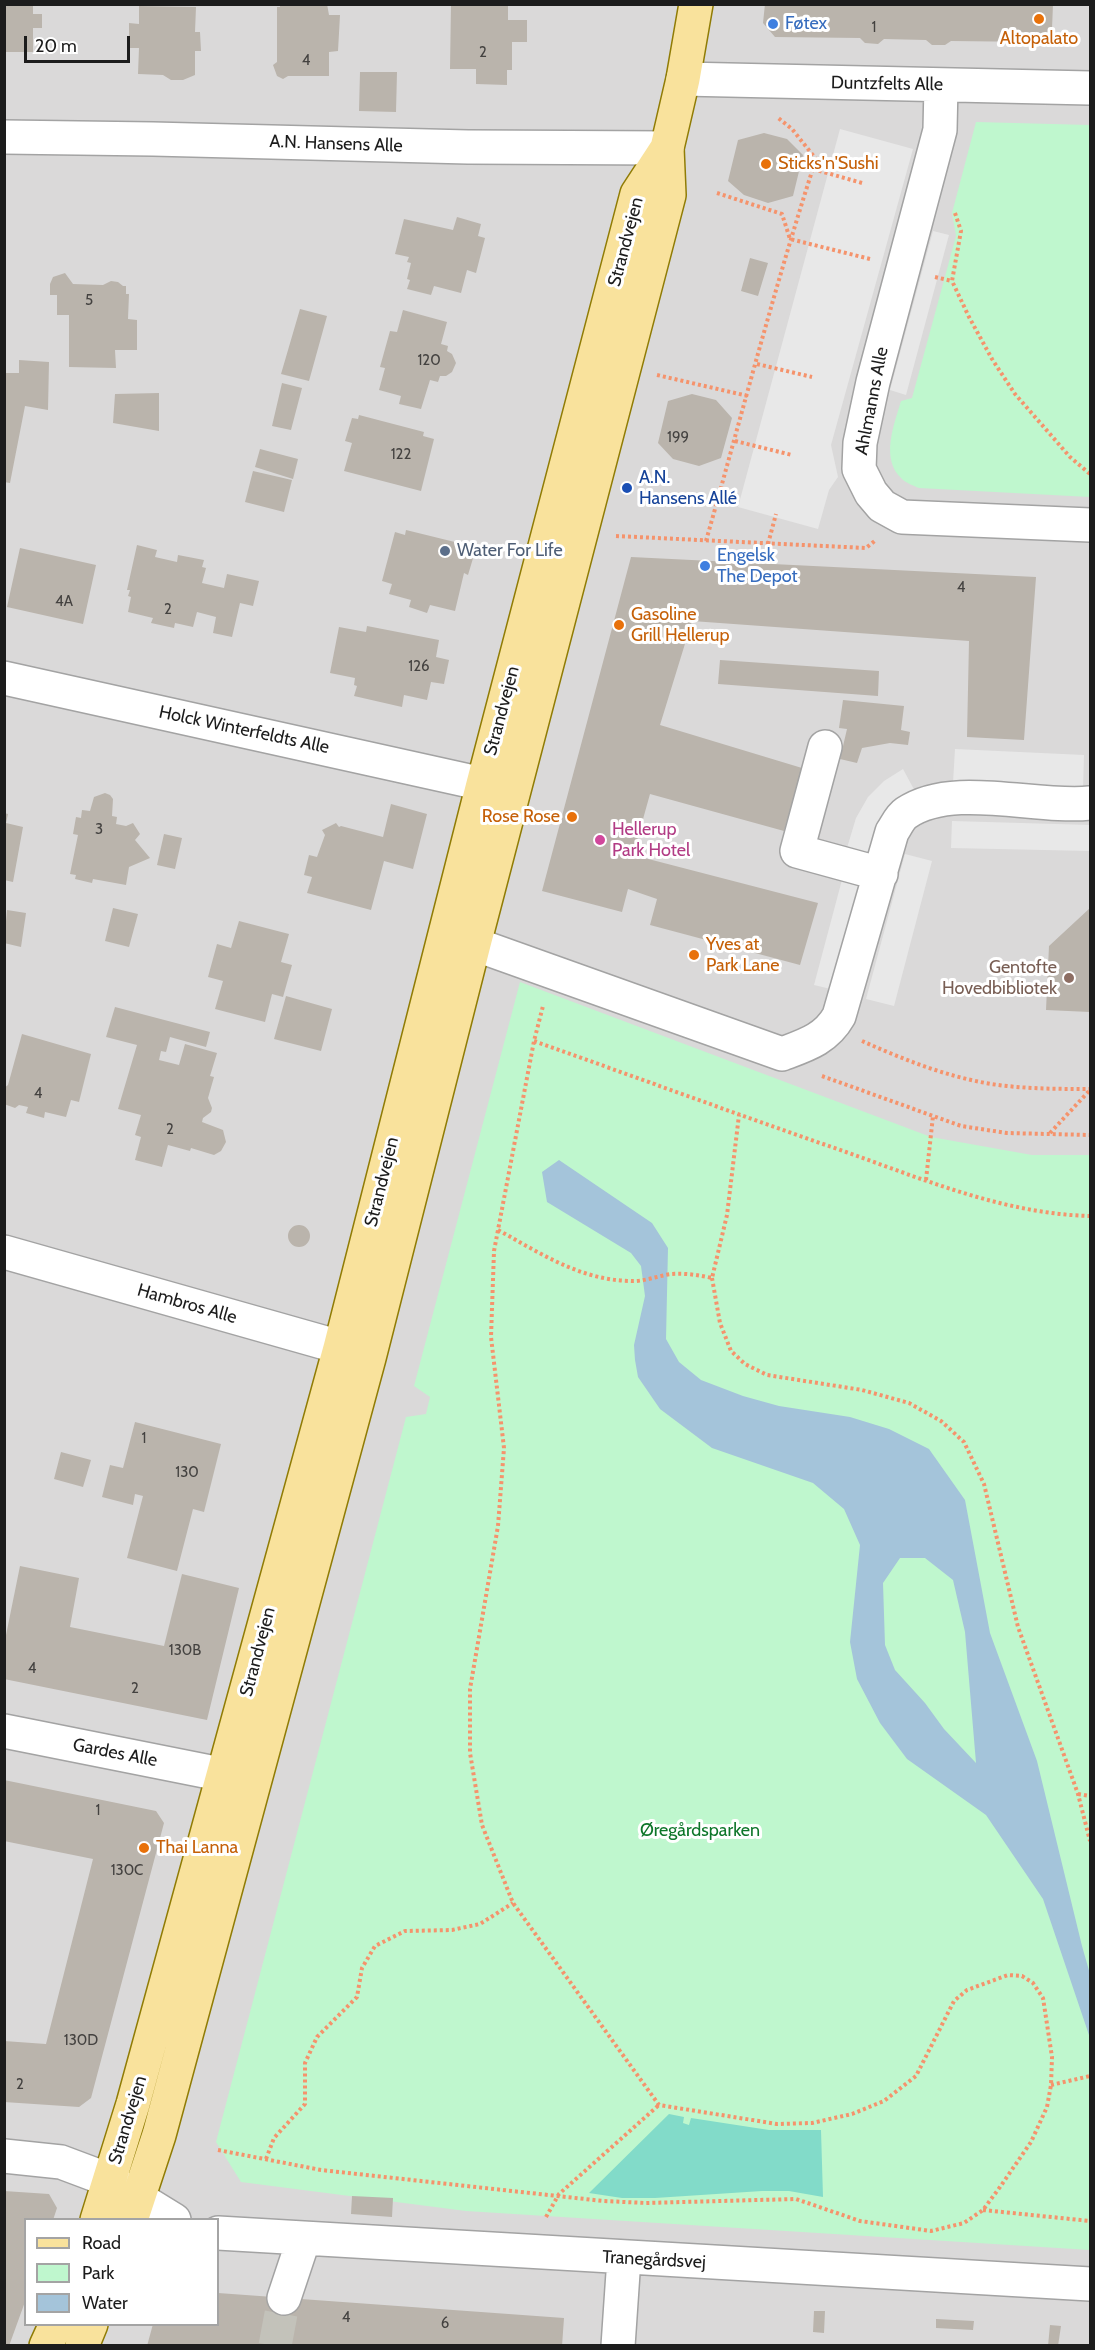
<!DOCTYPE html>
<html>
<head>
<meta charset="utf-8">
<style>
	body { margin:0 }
	#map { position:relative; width:1095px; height:2350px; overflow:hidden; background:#edece2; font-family:Cabin,sans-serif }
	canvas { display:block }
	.frame { position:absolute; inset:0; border:6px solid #1c1c1c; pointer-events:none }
	.legend { position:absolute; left:24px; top:2218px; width:195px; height:108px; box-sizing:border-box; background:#fff; border:2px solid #a4a4a4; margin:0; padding:8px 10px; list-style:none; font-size:18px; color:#1c1c1c }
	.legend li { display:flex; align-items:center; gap:12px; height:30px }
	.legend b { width:30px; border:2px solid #a4a4a4 }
	.scale { position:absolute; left:24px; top:36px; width:106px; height:27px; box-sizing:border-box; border:3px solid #1c1c1c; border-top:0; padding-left:8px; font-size:18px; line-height:21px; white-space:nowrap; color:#1c1c1c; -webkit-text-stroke:4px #fff; paint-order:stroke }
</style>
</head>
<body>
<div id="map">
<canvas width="1095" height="2350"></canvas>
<div class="frame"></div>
<ul class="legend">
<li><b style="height:8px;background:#f9e29c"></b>Road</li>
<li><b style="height:16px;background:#bff7ce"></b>Park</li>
<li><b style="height:16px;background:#a4c4da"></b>Water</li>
</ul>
<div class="scale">20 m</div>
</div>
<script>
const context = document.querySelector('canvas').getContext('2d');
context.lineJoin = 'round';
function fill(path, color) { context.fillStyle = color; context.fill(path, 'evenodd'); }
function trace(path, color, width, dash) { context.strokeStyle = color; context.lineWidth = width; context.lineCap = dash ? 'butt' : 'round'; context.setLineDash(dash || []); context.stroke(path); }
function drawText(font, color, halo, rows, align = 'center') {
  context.font = font + ' Cabin,sans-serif'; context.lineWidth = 6; context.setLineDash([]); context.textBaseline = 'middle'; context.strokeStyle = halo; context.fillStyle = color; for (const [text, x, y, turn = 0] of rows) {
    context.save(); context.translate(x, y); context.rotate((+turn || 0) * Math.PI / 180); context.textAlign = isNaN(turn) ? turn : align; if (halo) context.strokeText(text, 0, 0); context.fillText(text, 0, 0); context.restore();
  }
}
const residential = new Path2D(`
	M5,5h1085v2340l-1085,1zM26,2220h192v104h-192z`);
const park = new Path2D(`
	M976,122l114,3v372l-171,-9c-5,-2 -13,-5 -17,-9 -22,-20 -8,-54 -1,-78l11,-3 44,-162 -4,-23z
	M520,982l411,155 101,18h58v1095l-624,-39 -225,-29 -25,-40 190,-725 20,-3 4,-17 -16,-11z`);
const pitch = new Path2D(`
	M669,2114l15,3 -1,6 6,2 2,-7 78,12h52l2,67 -34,-6h-27l-107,7h-33l-33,-5z`);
const parking = new Path2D(`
	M840,129l73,20 -82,296 7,32 -9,13 -11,39 -80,-22z
	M933,231l16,4 -43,160 -16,-5z
	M955,749l129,6 -1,34 -130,-6z
	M903,769l14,26 -42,61 -28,-8 9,-30 12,-21 16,-16z
	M952,821l138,4v26l-139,-3z
	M905,854l27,7 -38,145 -28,-7z
	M843,876l21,5 -29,109 -21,-5z`);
const water = new Path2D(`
	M559,1160l93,63 16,25 -2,91 13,23 22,18 42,16 36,10 71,11 39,12 40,20 36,51 25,133 47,128 45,185 8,28v64l-47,-139 -57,-84 -79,-56 -27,-36 -23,-44 -7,-37 10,-97 -16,-36 -31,-26 -101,-35 -52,-39 -22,-32 -3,-17 -1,-15 11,-49 -4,-30 -10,-13 -84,-51 -5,-30zM900,1558h25l28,22 12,52 11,131 -32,-34 -19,-26 -30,-33 -10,-25 -2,-62z`);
const building = new Path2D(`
	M4,4h29v10h9v14h-9v24h-29z
	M280,4h47l2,11h11l-2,36 -9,1v24h-41l-5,3 -6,-3 -4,-11 4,-3v-55h3z
	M451,4l57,1v15h19v22h-15v28h-5v15l-31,-1v-15h-26z
	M765,4h288l-1,25 3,3 -14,13 -3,-3 -87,-1 -6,4h-13l-6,-5 -42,-1 -6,5 -13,-1 -5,-5 -85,-1 -12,-14z
	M139,6l57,1 -1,25h5l1,19h-6v24l-12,5h-12l-8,-5 -25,-1 1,-26h-10v-25l10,1z
	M360,72h37l-1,40 -37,-1z
	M764,133l23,6 16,16 -10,41 -25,7 -24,-8 -16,-14 10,-41z
	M457,217l24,7 -3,12 7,2 -9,35 -9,-3 -6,23 -27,-7 -3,9 -24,-6 3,-9 -3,-1 4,-16 -4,-1 2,-5 -14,-3 9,-35 49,11z
	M750,258l18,5 -10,33 -17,-5z
	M65,273l8,11 30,1 8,-4 7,1 5,4h3v8h3l-1,25 9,1v30h-22l1,18 -47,-1v-52h-12v-20h-7v-11l3,-7z
	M300,309l27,7 -18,65 -28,-7z
	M403,310l44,12 -6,22 7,2 -1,5 5,3 4,9 -4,9 -6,4h-6l-2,6 -8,-2 -9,29 -22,-5 2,-8 -22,-6 6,-22 -5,-1 10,-36 7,1z
	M19,360l30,2 -1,48 -23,-4 -15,77 -6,-1v-109h15z
	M282,383l20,5 -11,42 -19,-4z
	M159,393v38l-46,-8 2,-29z
	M692,394l24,6 16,18 -11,40 -22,8 -26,-7 -15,-16 10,-42z
	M359,415l65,17 -1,4 11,3 -13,52 -77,-20 8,-28 -7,-2 7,-23 6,1z
	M260,449l38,10 -5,20 -38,-12z
	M253,471l39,9 -8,32 -39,-10z
	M406,530l65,16 -2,8 5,1 -6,20 -4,-2 -9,38 -25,-6 -3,8 -18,-6 2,-7 -22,-6 3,-10 -10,-3 13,-49 10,3z
	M137,545l20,5 -2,7 22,5 1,-7 26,5 -2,7 4,1 -4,15 22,5 3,-14 32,7 -6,25 -13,-3 -8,34 -19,-4 3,-16 -19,-5 -4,15 -18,-4 -1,5 -23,-5 2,-5 -25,-6 3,-15 -3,-1 2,-6h-3z
	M20,548l76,17 -13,59 -76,-17z
	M631,557l405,20 -12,163 -57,-3 2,-96 -277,-20 -32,104 142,43 -18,63 -134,-37 -17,61 185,48 -18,62 -150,-40 7,-26 -29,-10 -6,23 -80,-21z
	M367,626l72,14 -3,17 13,3 -5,24 -13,-2 -4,18 -23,-5 -2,12 -48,-11 3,-10 -3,-1 1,-7 -25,-5 9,-46 27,5z
	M720,660l159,11 -1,25 -160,-12z
	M843,700l61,6 -3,24 9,2 -2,13 -18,-2 -28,5 -5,15 -17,-4 7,-30 -8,-1z
	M105,793l5,2 3,4 -1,17 5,1 -1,7 10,2 7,-3 7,11 -5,6 15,18 -21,9 -3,18 -33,-6 -1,4 -17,-4 1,-4 -6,-1 8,-39 -5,-1 3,-17 5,1 1,-8 8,1 4,-14z
	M391,804l36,10 -14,55 -29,-8 -13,49 -64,-17 5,-16 -8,-2 5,-20 8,2 8,-22 -3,-5 14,-7 3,4 2,-1 42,11z
	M4,813l4,1 -2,9 17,4 -10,55 -9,-2z
	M164,834l18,4 -7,31 -18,-4z
	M113,908l25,6 -9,33 -24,-6z
	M1090,908v104l-44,-2 3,-64z
	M7,910l19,3 -5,34 -17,-4z
	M239,921l50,13 -8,28 11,3 -9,32 -11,-3 -7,28 -50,-13 8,-28 -15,-4 9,-33 14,4z
	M286,996l46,13 -11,42 -47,-12z
	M115,1007l95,25 -4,15 -36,-10 -4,15 -5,-1 -2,9 20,5 6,-21 32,9 -7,23 4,1 -6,21 4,10 -1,4 -8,6 -1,4 21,8 3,12 -5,9 -7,4 -23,-7 -1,3 -22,-6 -6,22 -27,-7 6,-23 -6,-2 6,-20 -23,-6 19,-64 -31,-8z
	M22,1034l69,20 -12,48 -8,-2 -5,17 -21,-5 -1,6 -18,-5 2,-6 -9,-2 -4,3 -11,-4v-16l4,-3z
	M288 1236a11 11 0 1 1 22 0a11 11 0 1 1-22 0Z
	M135,1422l86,22 -17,68 -11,-3 -16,62 -50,-13 16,-62 -8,-2 -2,11 -31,-8 8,-32 13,3z
	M61,1452l30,8 -8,27 -29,-8z
	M20,1566l59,12 -9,49 94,19 18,-72 57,14 -32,132 -203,-41v-34z
	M4,1780l152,31 8,12 -73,275 -12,9 -75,-5v-61l42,3 47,-185 -89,-18z
	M4,2191l45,3 8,14 -4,12h-27v79l-17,47h-5z
	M352,2196l41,2 -1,19 -41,-3z
	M218,2293l346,25 -2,28h-415l6,-22h65z
	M814,2311h11l-1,22 -11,-1z
	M936,2319l38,2 -1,9 -37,-2z
	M1050,2325l11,1 -3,20h-10z`);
const minorTunnel = new Path2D(`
	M275,2346l9,-48`);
const path = new Path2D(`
	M813,169l49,14
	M717,193l65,21 8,25 80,20
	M955,213l6,18 -9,50 17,36 23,42 23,35 55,63 20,17
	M935,277l17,4
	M757,364l55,13
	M657,375l91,21
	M735,441l57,14
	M616,536l250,12 10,-8
	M706,541c36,-127 69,-256 110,-382l-24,-30 -15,-12
	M768,544l8,-30
	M534,1041c104,37 208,75 312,111 79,28 160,62 244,64
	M862,1041c45,20 95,40 145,45 28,3 56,3 83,3
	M822,1076l139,50 46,7 83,2
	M1050,1133l40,-43
	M926,1180l7,-64
	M498,1230c42,23 82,50 132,51 13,1 27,-5 41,-7 14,-1 27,1 41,4l15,-63 12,-100
	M712,1278l8,45 11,28 14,13 22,11 95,15 47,13 32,18 23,21 20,42 34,143 60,167 12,47
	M1078,1794l12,2
	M1051,2085l39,-9
	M218,2150l103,20 282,31 43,2 150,-4 64,22 71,10 33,-8 19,-13 17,-23 31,-45 16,-35 4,-22 1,-28 -9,-59 -10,-15 -11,-7 -14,-1 -41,15 -13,11 -38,75 -32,25 -32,13 -40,9 -35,1 -118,-19 -146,-202 -31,-78 -12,-72v-64l28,-163 6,-78 -13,-111 3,-86 40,-210 9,-35
	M266,2159l8,-21 31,-34v-41l12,-26 40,-40 5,-29 13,-22 30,-15 47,-1 28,-6 33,-21
	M983,2210l107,11
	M546,2217l13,-23 100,-89`);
const minor = new Path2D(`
	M683,79l407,9
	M941,85l-1,45 -67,252 -13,61 -1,26 12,24 11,13 20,11 188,8
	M4,137l149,2 315,8 199,1
	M4,678l479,106
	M825,747l-28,104 84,23
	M474,944l308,110c24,-9 44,-15 57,-38l53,-184c4,-6 8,-15 14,-19 47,-32 130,-4 184,-10
	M4,1252l364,103
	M4,1731l221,44
	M4,2156l57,6 48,18 65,40
	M218,2233l872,51
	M284,2298l20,-60
	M618,2346l6,-88`);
const major = new Path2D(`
	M97,2220l36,-116 207,-756 143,-564 154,-590 30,-46
	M131,2220l28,-85 210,-777 105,-414 195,-749 -2,-47 16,-69 13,-75
	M46,2346l10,-22
	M82,2346l9,-22`);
const markers = [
	[1039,19,6,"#e8710a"],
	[773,24,6,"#3f7fe0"],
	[766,164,6,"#e8710a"],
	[627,488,6,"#1a4fb4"],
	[445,551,6,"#5c6f8a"],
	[705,566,6,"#3f7fe0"],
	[619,625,6,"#e8710a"],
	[572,817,6,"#e8710a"],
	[600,840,6,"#d1479c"],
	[694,955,6,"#e8710a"],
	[1069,978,6,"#8d6e63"],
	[144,1848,6,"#e8710a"]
];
const numberNames = [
	["1",874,28],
	["2",483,53],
	["4",306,61],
	["5",89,301],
	["120",429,361],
	["199",678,438],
	["122",401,455],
	["4",961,588],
	["4A",64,602],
	["2",168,610],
	["126",419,667],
	["3",99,830],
	["4",38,1094],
	["2",170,1130],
	["1",144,1439],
	["130",187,1473],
	["130B",185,1651],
	["4",32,1669],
	["2",135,1689],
	["1",98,1811],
	["130C",127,1871],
	["130D",81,2041],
	["2",20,2085],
	["4",346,2318],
	["6",445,2324]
];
const shopNames = [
	["Føtex",785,24],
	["Engelsk",717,556],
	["The Depot",717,577]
];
const foodNames = [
	["Altopalato",1039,39,"center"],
	["Sticks'n'Sushi",778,164],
	["Gasoline",631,615],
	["Grill Hellerup",631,636],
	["Rose Rose",560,817,"right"],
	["Yves at",706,945],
	["Park Lane",706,966],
	["Thai Lanna",156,1848]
];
const streetNames = [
	["Duntzfelts Alle",887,84,1],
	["A.N. Hansens Alle",336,144,2],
	["Strandvejen",626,242,-75],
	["Ahlmanns Alle",872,401,-79],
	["Strandvejen",502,711,-75],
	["Holck Winterfeldts Alle",244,730,12],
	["Strandvejen",382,1182,-76],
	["Hambros Alle",187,1304,16],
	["Strandvejen",258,1652,-75],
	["Gardes Alle",115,1753,11],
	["Strandvejen",128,2120,-73],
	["Tranegårdsvej",654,2260,3]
];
const transitNames = [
	["A.N.",639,478],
	["Hansens Allé",639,499]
];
const serviceNames = [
	["Water For Life",457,551]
];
const hotelNames = [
	["Hellerup",612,830],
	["Park Hotel",612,851]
];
const educationNames = [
	["Gentofte",1057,968],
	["Hovedbibliotek",1057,989]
];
const parkNames = [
	["Øregårdsparken",700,1831]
];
fill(residential, '#dad9d9');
fill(park, '#bff7ce');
fill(pitch, '#82dbc9');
fill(parking, '#e8e8e8');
fill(water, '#a4c4da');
fill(building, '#bab4ac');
trace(minorTunnel, '#c3c2ba', 33, [33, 16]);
trace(minor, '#a3a3a3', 36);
trace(major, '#907c05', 36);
trace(path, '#f5936c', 4, [3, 3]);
trace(minor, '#fff', 33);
trace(major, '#f9e29c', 33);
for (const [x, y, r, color] of markers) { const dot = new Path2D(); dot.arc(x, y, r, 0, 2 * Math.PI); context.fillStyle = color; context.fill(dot); trace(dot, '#fff', 2); }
drawText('15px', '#444240', null, numberNames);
drawText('18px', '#366cbe', '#fff', shopNames, 'left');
drawText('18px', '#c56008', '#fff', foodNames, 'left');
drawText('18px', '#1c1c1c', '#fff', streetNames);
drawText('18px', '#164399', '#fff', transitNames, 'left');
drawText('18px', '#4e5e75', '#fff', serviceNames, 'left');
drawText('18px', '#b23c85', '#fff', hotelNames, 'left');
drawText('18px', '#785e54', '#fff', educationNames, 'right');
drawText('18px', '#0e762a', '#fff', parkNames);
</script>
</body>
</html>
